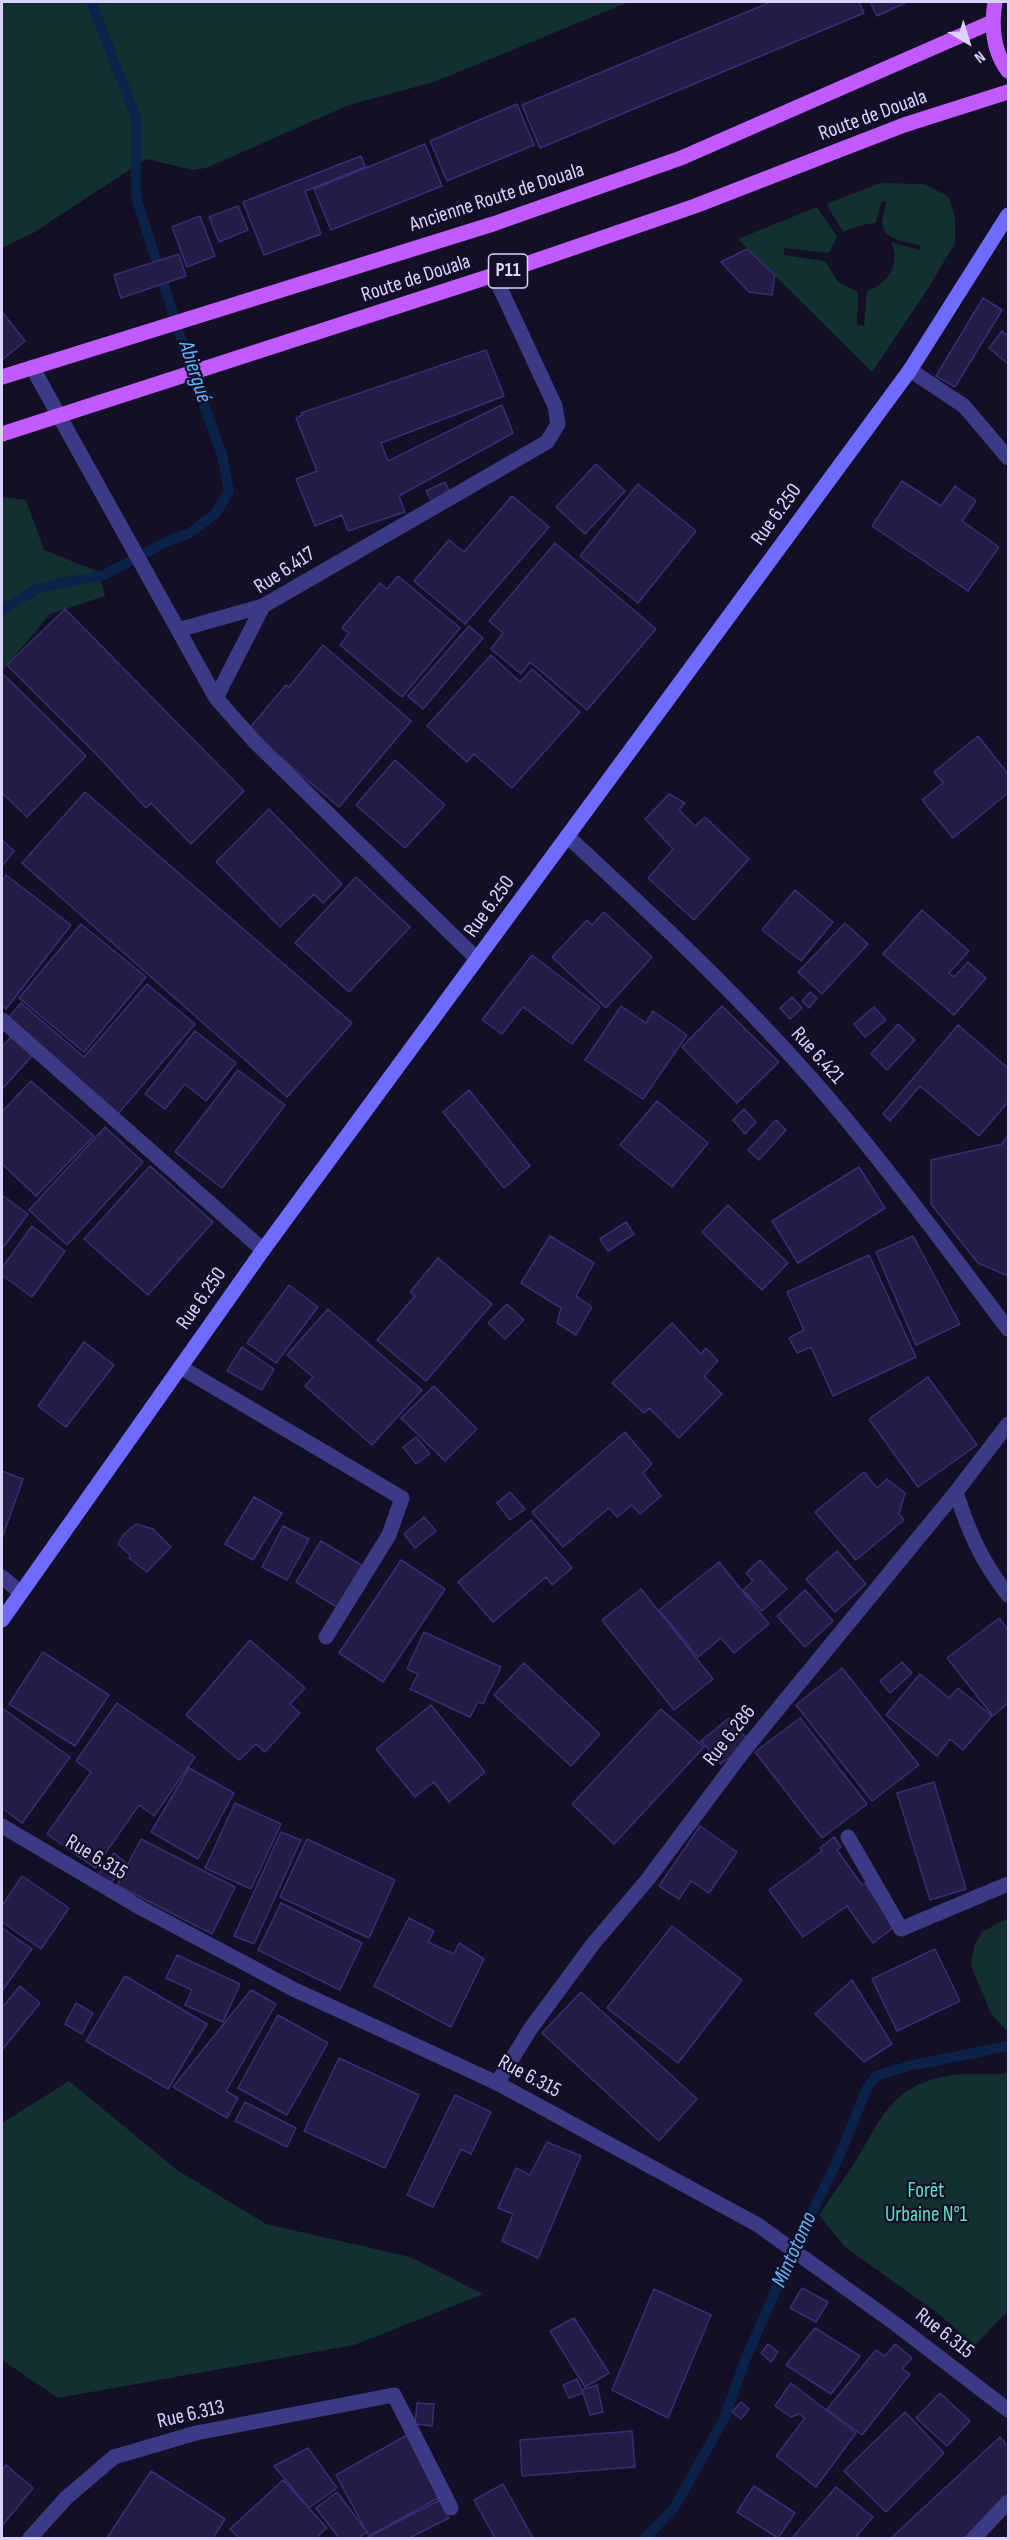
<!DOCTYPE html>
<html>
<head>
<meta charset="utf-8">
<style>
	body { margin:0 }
	#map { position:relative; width:1010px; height:2540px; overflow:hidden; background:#130f26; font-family:"Sofia Sans Condensed",sans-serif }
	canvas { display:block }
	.frame { position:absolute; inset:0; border:3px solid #d9d4ff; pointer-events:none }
	.north { position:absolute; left:938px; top:12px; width:60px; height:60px; -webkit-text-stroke:4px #130f26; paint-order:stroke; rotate:142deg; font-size:16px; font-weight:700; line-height:24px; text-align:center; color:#d9d4ff }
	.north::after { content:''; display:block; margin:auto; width:21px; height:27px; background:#d9d4ff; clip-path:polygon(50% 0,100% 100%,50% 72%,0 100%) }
</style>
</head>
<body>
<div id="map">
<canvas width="1010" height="2540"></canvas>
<div class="frame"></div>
<div class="north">N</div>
</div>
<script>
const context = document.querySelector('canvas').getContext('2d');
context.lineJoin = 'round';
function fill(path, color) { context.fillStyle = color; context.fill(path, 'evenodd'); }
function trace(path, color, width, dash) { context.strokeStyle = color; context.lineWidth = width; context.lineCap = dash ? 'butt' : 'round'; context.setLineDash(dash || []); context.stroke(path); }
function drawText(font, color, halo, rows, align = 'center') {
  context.font = font + ' "Sofia Sans Condensed",sans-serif'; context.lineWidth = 4.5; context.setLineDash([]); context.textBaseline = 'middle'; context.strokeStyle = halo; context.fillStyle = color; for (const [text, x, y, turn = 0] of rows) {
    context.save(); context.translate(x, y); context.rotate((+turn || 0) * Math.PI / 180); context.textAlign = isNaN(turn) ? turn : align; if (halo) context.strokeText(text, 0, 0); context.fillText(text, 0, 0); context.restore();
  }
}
const green = new Path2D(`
	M2,2h627l-195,80 -85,23 -143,63 -13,2 -47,-11 -113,74 -31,15z
	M880,183l43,1 25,12 7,21v26l-26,44 -57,85 -134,-133 79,-32 20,30 -8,16 -45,-5v7l41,6 13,21 20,10 -1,33 7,1 3,-35c21,-7 35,-28 24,-49l28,8 2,-4c-13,-4 -40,-6 -39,-24 1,-7 3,-13 4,-20h-5l-5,21 -15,2 -18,7 -17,-28z
	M2,497l24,3 18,50 55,22 6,24 -55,18 -48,57z
	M1008,1918v114l-17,-18 -20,-49 3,-18 8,-15z
	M1008,2072v239l-33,34 -39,-33 -91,-65 -26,-32c13,-20 27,-38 39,-58 24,-40 34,-69 84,-80 18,-5 41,-2 60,-3z
	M69,2081l108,89 89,54 144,33 73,37 -129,51 -296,53 -56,-38v-237z`);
const stream = new Path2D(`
	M2,610l36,-22 66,-13 66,-35 20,-7 26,-20 13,-22 -7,-36 -37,-104 -49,-154v-80l-45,-115
	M645,2538l29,-30 50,-89 22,-61 41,-94 53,-109 27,-67 9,-12 33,-10 99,-20`);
const building = new Path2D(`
	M771,2h88l5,11 -324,135 -18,-43z
	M870,2h37l-30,14z
	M517,104l17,41 -87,36 -17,-40z
	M425,144l17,42 -111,44 -17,-41z
	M361,156l4,11 -60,24 16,43 -57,21 -21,-53z
	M238,206l10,24 -29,12 -10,-25z
	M200,216l15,40 -28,11 -15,-40z
	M747,249l28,26 -3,20 -23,-3 -28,-30z
	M179,254l7,22 -65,22 -7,-23z
	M983,298l19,12 -47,77 -19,-11z
	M2,312l23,29 -23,19z
	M1002,331l6,5v28l-19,-16z
	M486,350l18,46 -123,47 7,18 114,-56 11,28 -114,63 6,16 -57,19 -6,-16 -27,11 -19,-47 21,-8 -21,-53 7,-3 -2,-2z
	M596,464l29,27 -40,43 -29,-27z
	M902,481l39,25 14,-20 21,15 -14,20 37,26 -31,44 -96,-65z
	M445,482l5,11 -18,9 -6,-11z
	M638,484l58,47 -58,72 -58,-47z
	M512,496l37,31 -84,97 -51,-43 35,-41 15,12z
	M555,543l101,86 -69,81 -57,-48 -9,12 -30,-25 12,-16 -14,-12z
	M398,576l62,52 -58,69 -62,-52 9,-12 -7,-5 20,-24 18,-21 7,6z
	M65,609l179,182 -53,53 -40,-41 -5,5 -46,-50 -93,-93z
	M469,626l14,12 -60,71 -15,-13z
	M323,645l88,76 -72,86 -91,-77 38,-45 3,2z
	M491,655l29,27 12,-13 48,43 -68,76 -38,-34 -7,8 -40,-36z
	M4,675l82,81 -59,61 -25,-24v-116z
	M978,736l30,38v19l-55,45 -31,-38 21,-17 -9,-11z
	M395,760l50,45 -40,43 -49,-43z
	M85,792l267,231 -65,74 -265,-234z
	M669,794l16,9 -6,7 16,16 10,-9 44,42 -55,61 -46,-42 25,-29 -28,-30z
	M269,809l73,75 -19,19 -9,-9 -34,33 -64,-65z
	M2,840l12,11 -12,15z
	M6,875l65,50 -65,84 -4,-4v-124z
	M356,877l54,50 -61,65 -54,-49z
	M795,890l38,32 -32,39 -39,-31z
	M922,910l47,41 -20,22 5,4 14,-15 18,16 -32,37 -71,-61z
	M604,912l48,45 -46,51 -54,-51 35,-37 5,5z
	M845,923l23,21 -46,50 -24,-22z
	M81,924l65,53 -62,75 -65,-54z
	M532,955l68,52 -28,37 -49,-37 -21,27 -20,-14z
	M147,984l48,40 -78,91 -111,-95 15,-17 63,54z
	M810,992l7,6 -8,10 -7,-7z
	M792,997l10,11 -12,11 -10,-11z
	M621,1006l25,17 7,-12 34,24 -44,64 -58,-39z
	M722,1006l57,56 -42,41 -55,-56z
	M874,1007l12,13 -21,17 -11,-13z
	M898,1024l17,16 -28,30 -16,-16z
	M958,1025l50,43v34l-29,34 -59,-50 -30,35 -7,-7z
	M195,1031l41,32 -30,38 -21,-17 -20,25 -20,-15z
	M11,1037l21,19 -30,33v-42z
	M238,1070l47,35 -63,83 -47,-36z
	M31,1081l63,55 -58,60 -34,-32v-52z
	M469,1090l61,76 -26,22 -61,-76z
	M657,1101l51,42 -36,44 -52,-42z
	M744,1109l12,13 -11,12 -12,-14z
	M776,1120l10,10 -27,30 -11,-10z
	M105,1127l38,35 -76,83 -38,-35z
	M1008,1135v141l-30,-13 -47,-59v-44l71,-16z
	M150,1166l63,56 -65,73 -64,-56z
	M859,1167l26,41 -87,55 -26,-42z
	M2,1195l26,19 -26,35z
	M728,1205l60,58 -26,27 -60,-58z
	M626,1222l8,12 -26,17 -8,-12z
	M32,1226l33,25 -33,46 -30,-22v-7z
	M550,1236l44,27 -18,33 16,11 -16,28 -19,-12 4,-15 -40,-25z
	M913,1236l47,88 -44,21 -40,-93z
	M869,1255l47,102 -83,39 -22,-49 -14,6 -8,-15 15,-8 -17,-38z
	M438,1258l54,46 -66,77 -49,-41 38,-44 -5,-4z
	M289,1285l29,22 -42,56 -29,-20z
	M507,1304l17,16 -19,19 -17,-16z
	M328,1309l94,81 -50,55 -67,-59 8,-9 -26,-22z
	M672,1323l29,31 5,-6 12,13 -14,15 18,18 -43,44 -30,-30 -5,5 -32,-30z
	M84,1342l30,23 -48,62 -28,-21z
	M242,1347l32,22 -12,21 -35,-19z
	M928,1377l49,68 -59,42 -49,-68z
	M434,1386l43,43 -32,32 -44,-43z
	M625,1432l27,32 -9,9 18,23 -21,18 -8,-9 -15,12 -8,-9 -46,39 -31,-35z
	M416,1437l14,17 -14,10 -13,-17z
	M2,1471l21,8 -21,59z
	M864,1472l13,16 10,-9 18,14 -6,21 5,6 -48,40 -41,-48z
	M510,1492l15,17 -15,11 -13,-17z
	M254,1497l28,16 -29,47 -28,-16z
	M424,1517l12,14 -21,17 -11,-14z
	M531,1520l41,48 -20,17 -6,-8 -53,45 -35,-40z
	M136,1524l17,5 18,18 -24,25 -18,-14 1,-3 -12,-11 5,-9z
	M283,1526l26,13 -22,41 -25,-13z
	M321,1541l47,28 -25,42 -47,-29z
	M837,1551l29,33 -31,28 -29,-33z
	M401,1560l44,29 -62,93 -44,-29z
	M760,1560l27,29 -25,22 -19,-21 10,-9 -7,-8z
	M719,1562l50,62 -35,29 -13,-15 -23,19 -39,-47z
	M641,1589l72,90 -39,31 -72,-90z
	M805,1590l28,31 -28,26 -28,-31z
	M999,1618l9,12v73l-15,13 -46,-58z
	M424,1632l77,35 -18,37 -5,-2 -8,15 -60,-28 8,-15 -11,-5z
	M250,1640l55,48 -15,16 10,9 -35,39 -9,-8 -17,16 -53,-45z
	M43,1652l66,43 -34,51 -66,-42z
	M902,1662l10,11 -22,20 -10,-12z
	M524,1663l76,71 -29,32 -77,-71z
	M842,1668l77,97 -47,36 -76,-96z
	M920,1674l29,24 9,-10 34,28 -29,34 -13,-11 -13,17 -51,-41z
	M117,1703l78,54 -41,59 -15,-11 -44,63 -48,-34 44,-62 -15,-11z
	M431,1705l54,67 -36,30 -15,-20 -19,15 -39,-48z
	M2,1708l68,49 -48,66 -20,-15z
	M661,1709l43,38 -90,97 -42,-40z
	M729,1718l20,23 -28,23 -20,-23z
	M800,1718l67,86 -45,34 -67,-86z
	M189,1768l45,25 -36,66 -47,-27z
	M934,1782l32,107 -36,11 -33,-107z
	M235,1803l46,21 -30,65 -46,-21z
	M700,1826l37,26 -28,41 -18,-12 -12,18 -20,-13z
	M281,1832l20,8 -47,104 -20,-8z
	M834,1837l7,10 -4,3 25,35 3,-2 29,44 -21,16 -26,-37 -44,31 -34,-47 53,-39 -2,-3z
	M141,1839l94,48 -23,47 -95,-49z
	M307,1839l88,41 -26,58 -89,-41z
	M114,1853l12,10 -16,21 -12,-9z
	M22,1876l47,32 -28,41 -39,-27v-16z
	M281,1903l81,40 -22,47 -82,-40z
	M409,1918l25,13 -6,11 26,12 5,-11 25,16 -33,68 -77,-41z
	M672,1926l70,54 -64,83 -71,-55z
	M2,1928l30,21 -30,42z
	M935,1949l25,52 -63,30 -25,-52z
	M177,1955l63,29 -17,38 -38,-17 7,-15 -26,-12z
	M125,1976l82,48 -39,65 -82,-48z
	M852,1980l40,64 -28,18 -49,-48z
	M20,1986l20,17 -38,47v-42z
	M251,1990l25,14 -50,87 12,7 -11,20 -54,-31z
	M581,1992l116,107 -38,42 -117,-108z
	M76,2003l17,10 -11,21 -17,-10z
	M278,2015l50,28 -41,72 -49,-27z
	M339,2058l80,37 -34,73 -81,-37z
	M455,2095l36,17 -20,42 -10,-5 -28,58 -26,-12z
	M245,2102l51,26 -9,19 -52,-26z
	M547,2142l34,14 -43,102 -36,-17 11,-27 -15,-6 18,-40 14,7z
	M802,2288l26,14 -12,20 -26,-14z
	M654,2289l57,26 -43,103 -56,-28z
	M574,2318l35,55 -24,14 -35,-56z
	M815,2328l45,28 -29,38 -45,-29z
	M768,2344l10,8 -7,10 -10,-9z
	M895,2344l17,14 -10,11 8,5 -48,61 -35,-26 49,-59 9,6z
	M577,2379l6,14 -14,5 -6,-13z
	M791,2383l65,50 -40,54 -40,-31 29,-38 -6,-4 -8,3 -16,-11z
	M597,2385l6,27 -13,3 -8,-25z
	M940,2393l30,28 -23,25 -31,-28z
	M741,2402l8,7 -8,10 -9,-7z
	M417,2403l17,1 -2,22 -17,-2z
	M905,2412l39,41 -58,59 -42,-41z
	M632,2431l3,36 -113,9 -2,-36z
	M407,2435l33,62 -71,39 -33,-61z
	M1000,2437l8,9v53l-44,39h-73z
	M308,2448l29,40 -28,20 -35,-42z
	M6,2465l27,23 -31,38v-55z
	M151,2471l74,48 -12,19h-106z
	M283,2480l44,48 -11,10h-77l-9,-9z
	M503,2484l30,54h-38l-21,-38z
	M754,2486l41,27 -17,25 -41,-26z
	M836,2487l37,30 -18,21h-63z
	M337,2492l30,40 -9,6h-19l-23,-30z
	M440,2500l9,18 -40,20h-40l-1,-1z`);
const street = new Path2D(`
	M32,367l184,331
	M910,370l54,36 44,52
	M178,630l85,-24
	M567,836c87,80 173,161 251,250 67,78 128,161 190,243
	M477,959l-222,-217 -39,-44 47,-92 284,-164 11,-18 -3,-18 -61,-131
	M2,1020l261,230
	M180,1367l222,131 -13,37 -63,102
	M956,1492c13,41 26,70 52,103
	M2,1577l19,16
	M2,1826l139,82 152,81 204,94 261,142 139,100 111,85
	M848,1837l53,92 107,-45
	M497,2083l34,-55 62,-84 55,-65 98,-131 210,-256 52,-68
	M30,2538l36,-40 48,-41 82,-24 198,-38 57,113
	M974,2538l34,-36`);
const secondary = new Path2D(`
	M2,1620l261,-370 647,-880 98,-155`);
const primary = new Path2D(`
	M995,2c-4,24 -2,49 13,69
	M2,377l491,-153 188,-66 311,-136
	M2,434l492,-159 201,-69 209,-81 104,-33`);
const shields = [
	[508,271,39]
];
const shieldNames = [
	["P11",508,271]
];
const streetNames = [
	["Route de Douala",873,116,-20],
	["Ancienne Route de Douala",497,198,-18],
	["Route de Douala",416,279,-18],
	["Rue 6.250",777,515,-54],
	["Rue 6.417",285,571,-33],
	["Rue 6.250",490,907,-54],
	["Rue 6.421",817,1056,48],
	["Rue 6.250",202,1299,-55],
	["Rue 6.286",730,1736,-52],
	["Rue 6.315",96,1858,31],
	["Rue 6.315",529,2077,28],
	["Rue 6.315",944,2334,38],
	["Rue 6.313",191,2415,-13]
];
const parkNames = [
	["Forêt",926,2192],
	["Urbaine N°1",926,2216]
];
const waterNames = [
	["Abiergué",194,372,72],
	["Mintotomo",795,2250,-66]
];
fill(green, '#12302f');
trace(stream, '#0c2248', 10);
fill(building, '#241b47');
trace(building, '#3b2d73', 1.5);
trace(street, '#3d3a85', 15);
trace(secondary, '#6f6bff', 15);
trace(primary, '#c25bff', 15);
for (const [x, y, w] of shields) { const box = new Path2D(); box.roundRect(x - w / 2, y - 17, w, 34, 4.5); context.fillStyle = '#130f26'; context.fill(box); trace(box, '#d9d4ff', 1.5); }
drawText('bold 20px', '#d9d4ff', null, shieldNames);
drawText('21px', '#d9d4ff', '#130f26', streetNames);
drawText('21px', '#5fe0c0', '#130f26', parkNames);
drawText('italic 22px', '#62b6ff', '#130f26', waterNames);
</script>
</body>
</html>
